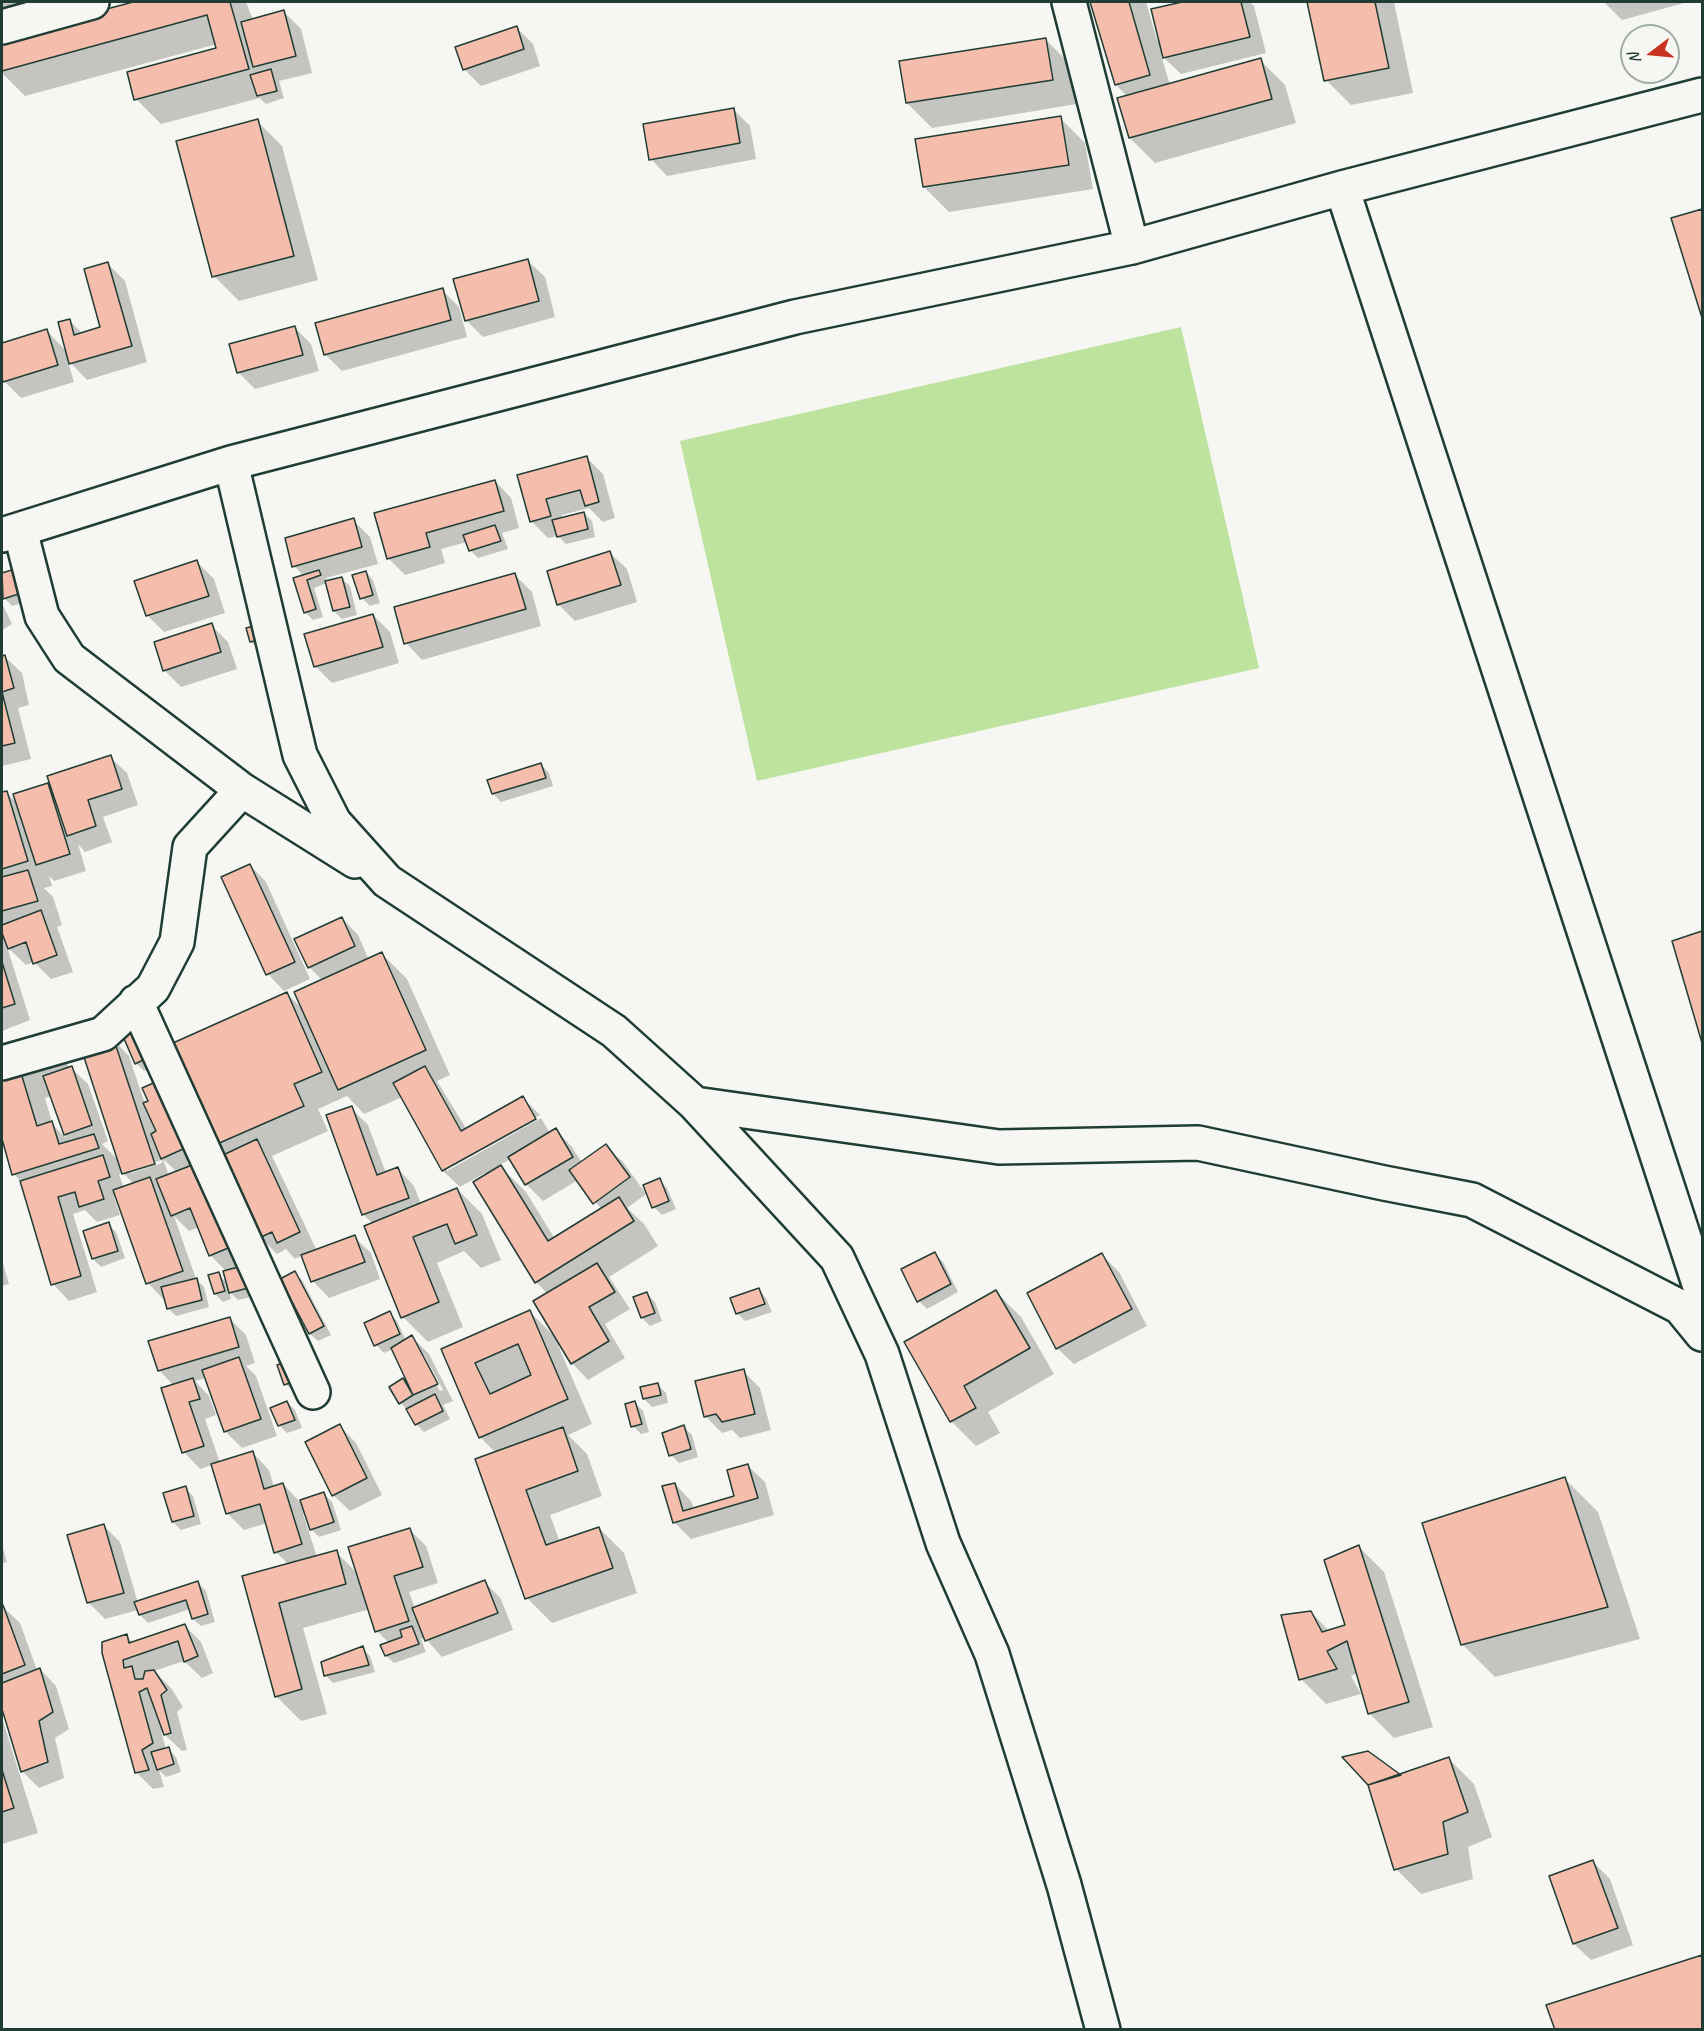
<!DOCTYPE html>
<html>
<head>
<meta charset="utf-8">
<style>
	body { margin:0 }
	#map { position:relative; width:1704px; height:2031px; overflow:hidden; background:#f6f6f2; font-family:Caveat,sans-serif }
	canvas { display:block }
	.frame { position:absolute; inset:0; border:3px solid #1f3d34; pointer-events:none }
	.north { position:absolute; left:1620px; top:24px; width:60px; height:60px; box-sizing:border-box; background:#f6f6f2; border:2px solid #a0aca6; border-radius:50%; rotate:254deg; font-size:16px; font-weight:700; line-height:24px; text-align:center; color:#1f3d34 }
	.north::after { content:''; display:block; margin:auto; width:21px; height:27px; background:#c8321e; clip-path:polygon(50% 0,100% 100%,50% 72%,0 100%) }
</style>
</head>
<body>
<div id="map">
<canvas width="1704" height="2031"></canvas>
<div class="frame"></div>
<div class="north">N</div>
</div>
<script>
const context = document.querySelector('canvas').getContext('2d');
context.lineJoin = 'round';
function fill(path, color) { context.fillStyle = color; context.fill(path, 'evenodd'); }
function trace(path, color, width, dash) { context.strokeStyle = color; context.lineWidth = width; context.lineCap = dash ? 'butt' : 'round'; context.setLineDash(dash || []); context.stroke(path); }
const green = new Path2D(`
	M1181,327l78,341 -502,113 -77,-340z`);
const shadow = new Path2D(`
	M2,2h27l-6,1 2,9 -23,3z
	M139,2h107l7,18 31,-8 17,17 11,44 -33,8 5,17 -18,6 -6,-6 -99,26 -25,-25 82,-50 -1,-5 -192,52 -23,-23v-34z
	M1092,2h54l11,38 3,-1 -7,-29 35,-8h61l5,4 12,47 -85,21 -20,-19 9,30 90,-25 25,25 11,38 -141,40 -25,-25 -2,-41 -12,-12z
	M1309,2h85l19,91 -62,12 -25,-25z
	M1604,2h84l-66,18z
	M517,28l16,16 7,22 -59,20 -17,-17z
	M1046,40l25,25 6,39 -145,24 -25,-25z
	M733,109l17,17 6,33 -89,17 -16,-17z
	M1060,118l25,25 8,46 -144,23 -25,-25z
	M257,121l25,25 36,134 -79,21 -25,-25z
	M1702,210v103l-29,-94z
	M528,261l17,16 10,40 -72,20 -17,-17z
	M108,264l17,17 22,81 -60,18 -20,-21 7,23 -53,16 -17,-17 -2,-9v-27l45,-14 20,21 2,-32 14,14 19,-6z
	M442,290l17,17 8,30 -125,34 -17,-17z
	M295,328l16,16 8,27 -64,18 -17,-17z
	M586,457l17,17 12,44 -12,4 -14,-14 -27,7v4l22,-6 8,8 3,16 -29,7 -8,-8 -10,2 -16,-16 -13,-46z
	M495,481l16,17 8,30 -17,5 6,16 -30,9 -8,-8 -3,-8 -26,7 4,14 -40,12 -17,-17z
	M353,520l17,17 8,27 -52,14 1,4 15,-3 8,7 7,29 -15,4 -8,-8 -7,-28 -13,5 9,29 -10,3 -8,-8 -1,-36 -10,-10z
	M610,553l17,16 10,33 -62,19 -17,-17z
	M197,562l17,17 11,34 -61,19 -17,-17z
	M17,570l15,30 -20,6 -8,-8 -2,-7v-16z
	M366,572l7,8 7,23 -10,3 -8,-8z
	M515,575l17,17 9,34 -119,34 -16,-17z
	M2,603l10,21 -10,6z
	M373,615l17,17 9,31 -67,20 -17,-17z
	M211,625l17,17 9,27 -56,18 -16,-16 -9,-28z
	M262,626l-3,24 -8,-8z
	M2,657h3l17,16 7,32 -11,3 13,51 -29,7z
	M110,757l17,16 11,32 -35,12 9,25 -27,10 -7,-8 8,27 -32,10 -5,-5 3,10 -8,2 9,9 9,28 -5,2 16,45 -22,7 -17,-17 -8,3 -19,-18 23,73 -28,11v-237l4,-2 12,12 29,-19 6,6z
	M541,765l8,8 4,13 -52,16 -8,-8z
	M250,865l16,17 44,97 -26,12 -16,-17 -45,-96z
	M342,918l16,17 11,25 13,-6 25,25 43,96 -13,6 30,49 56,-32 17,17 -93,52v4l94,-53 9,15 6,-3 16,17 10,16 24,-17 17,16 23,32 -19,14 17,16 14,22 -49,31 21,32 -25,15 20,34 -37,22 -16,-17 -12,-19 -2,1 34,79 -24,11 19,19 15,42 -52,19 10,27 39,-14 25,25 13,40 -85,30 -25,-25 -31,-145 -16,-16 -37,-87 87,-38 24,24 -6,-42 -12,-12 -51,-109 -25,14 -17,-16 -41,-74 -38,17 -17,-18 -29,13 10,22 -56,25 45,95 37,-14 17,16 9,26 -51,19 -16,-17 -10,-26 -8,4 -9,-10 -9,5 -17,-17 -51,-90 78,-153 17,16 19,-29 -14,-14zM511,1159l15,25 17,17 35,-21 24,30 -47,29 -29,-47 -27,-27z
	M1702,933v105l-28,-96z
	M124,1035l36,28 -16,8 -8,-8z
	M113,1039l16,17 16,48 5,-3 15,-22 98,215 -25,6 -9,-9 2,8 -8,3 -8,-8 -5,-18 8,-2 10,10 -1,-12 -17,-17 -11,-28 -10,4 -15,-15 22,63 8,8 5,20 -33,9 -8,-8 -2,-9 -2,1 -16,-17 -31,-87 -3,1 6,18 -23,7 -12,-12 -12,4 24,78 -28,9 -16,-17 -32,-102 -7,-8 -12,-40v-64l53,-17 33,31 20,57 -6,3 17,17zM52,1096l14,42 -13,-13 -8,-27zM163,1159l14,13 -8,4zM162,1160v3l-31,10v-3zM123,1173l11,11 -10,4 -5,-14z
	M351,1108l17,17 18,48 12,-4 16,17 7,18 36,-15 25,25 19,46 -20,8 -17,-17 -27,12 26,64 -35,15 -25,-25 -30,-93 -9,-9 -36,-99z
	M659,1180l8,8 9,21 -14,6 -8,-8z
	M108,1224l8,8 9,26 -24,9 -8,-8z
	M935,1254l8,8 15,30 -31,17 -8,-8z
	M1102,1255l17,17 28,54 -73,38 -17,-16z
	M2,1260l7,24 -7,2z
	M295,1273l7,7 29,55 -13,6 -8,-7 -28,-55z
	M759,1290l7,8 6,14 -27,9 -8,-8z
	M996,1292l25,25 33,57 -66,38 12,21 -24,13 -25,-25 -45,-78z
	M647,1294l8,8 7,19 -12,5 -8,-8z
	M389,1313l8,8 9,20 6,-4 17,17 24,47 -10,4 7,14 -26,13 -8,-8 -7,-12 -8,-9 2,-23 8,9 -18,-40 -9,4 -8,-8zM421,1355h3l19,35 -3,1z
	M230,1319l16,16 9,28 -9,3 10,10 21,60 -35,12 -17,-17 -19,-53 -11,3 14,15 7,19 -11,4 15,44 33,-10 16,17 5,17 9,-3 20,21 21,-11 8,8 9,28 -22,7 -8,-8 -5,-16 -3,1 14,43 19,-5 22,22 52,-44 16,16 12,37 -29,9 6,16 70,-26 16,17 12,31 -71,27 -17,-19 -4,1 5,13 -32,11 -8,-7 3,-13 -12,-12 -7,-22 -67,19 24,86 -26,7 -25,-25 -32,-119 45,-12 -13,-13 -9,-29 -23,7 -17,-17 -15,-48 -12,4 -16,-17 -10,-66 -15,-16z
	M279,1366l29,21 -15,5 -7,-8z
	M743,1371l17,17 11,42 -31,8 -8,-8 -10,3 -17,-17z
	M658,1385l8,8 2,10 -16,4 -8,-8z
	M287,1402l8,8 7,18 -15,5 -8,-8z
	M635,1403l8,8 6,21 -8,2 -8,-8z
	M340,1426l16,17 26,52 -32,16 -17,-16z
	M684,1427l8,8 6,22 -19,6 -8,-8z
	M748,1466l17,16 9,33 -83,24 -17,-17 1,-38 16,17 3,8 42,-12z
	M1565,1479l33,33 42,127 -145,38 -33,-33z
	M185,1488l8,8 8,28 -20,6 -8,-8 -8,-28z
	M104,1526l16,16 18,61 60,-20 8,8 9,31 -14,4 -8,-7 -3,-10 -42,14 -8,-8 -2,-5 -33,9 -17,-17z
	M2,1545l5,17 -5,1z
	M1359,1547l25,25 49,155 -39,11 -25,-25 -11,-40 -7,3 10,18 -35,10 -25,-25 10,-67 18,19 18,-6z
	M2,1607h1l17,16 17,47 3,-1 16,17 13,43 -14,9 9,40 -25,10 -17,-17 -20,-68z
	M184,1625l17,17 12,31 -11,5 -18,-17 -30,10 17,17 12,19 -6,5 10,38 -5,1 -21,-20 5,18h2l8,8 5,15 -15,5 -7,-7 5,17 -11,2 -17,-17 -32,-119 22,-17 8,7z
	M362,1648l8,8 5,16 -42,11 -8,-8z
	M2,1718l36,115 -36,11z
	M1449,1759l25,25 18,53 -24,10 5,32 -52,15 -25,-25z
	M1593,1862l17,17 23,66 -42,15 -17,-16z
	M1702,1957v73h-146l-8,-24z`);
const building = new Path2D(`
	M133,2h97l19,67 -115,31 -7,-28 89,-24 -9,-33 -205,56v-34z
	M1090,2h39l21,73 -35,10z
	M1182,2h59l9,35 -87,21 -12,-49z
	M1307,2h68l14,66 -65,13z
	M284,10l12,46 -43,11 -12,-45z
	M517,26l7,23 -61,21 -8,-23z
	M1046,38l7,42 -147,23 -7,-42z
	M1261,58l11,41 -143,39 -12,-40z
	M271,69l6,22 -20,5 -7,-21z
	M734,108l6,35 -91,17 -6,-36z
	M1061,116l8,49 -146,22 -8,-48z
	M258,119l36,137 -82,21 -36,-136z
	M1702,209v109l-31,-100z
	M528,259l11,42 -74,20 -12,-42z
	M108,262l24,84 -63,18 -11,-42 12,-3 4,16 26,-8 -16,-58z
	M443,288l8,32 -127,35 -9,-32z
	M295,326l8,29 -66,18 -8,-29z
	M47,329l11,36 -55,17 -1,-5v-34z
	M587,456l12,46 -14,4 -5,-16 -34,9 5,17 -21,6 -13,-47z
	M495,480l9,31 -78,22 4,14 -43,12 -13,-46z
	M584,512l4,17 -31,8 -5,-17z
	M354,518l8,29 -70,20 -7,-29z
	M495,525l6,16 -32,10 -6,-16z
	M610,551l11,34 -64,20 -10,-34z
	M197,560l12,36 -63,20 -12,-35z
	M18,568l7,24 -22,7 -1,-26z
	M319,570l2,5 -14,5 9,29 -12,4 -11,-35z
	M366,571l7,24 -13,4 -8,-24z
	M515,573l11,36 -122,35 -10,-37z
	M342,577l8,30 -17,4 -8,-30z
	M373,614l10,33 -69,20 -10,-33z
	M212,623l9,29 -58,19 -9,-29z
	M262,624l4,14 -16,4 -4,-14z
	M5,655l9,33 -12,4 13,51 -13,3v-90z
	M111,755l11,34 -34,11 8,26 -29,10 -20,-60z
	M541,763l5,15 -54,16 -5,-14z
	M48,783l22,71 -34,11 -23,-71z
	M7,791l21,70 -26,8v-77z
	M250,864l45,98 -29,13 -45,-98z
	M28,870l10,31 -36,10v-34z
	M41,910l16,45 -24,9 -7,-22 -18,7 -6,-16v-8z
	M342,917l13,29 -47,22 -14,-29z
	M1702,931v112l-30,-102z
	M382,952l44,98 -88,40 -44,-98z
	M2,962l13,42 -13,4z
	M287,992l35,80 -28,12 10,22 -96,42 -44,-101z
	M141,1026l12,29 -18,9 -13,-30z
	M113,1037l42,127 -33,10 -41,-126z
	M72,1066l20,59 -28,10 -21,-59z
	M425,1066l36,65 62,-35 13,23 -94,52 -49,-88z
	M2,1068l19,5 16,53 15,-5 7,23 35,-10 5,14 -87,27 -10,-36z
	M165,1078l29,66 -33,15 -10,-25 5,-3 -13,-28 5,-2 -6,-13z
	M352,1106l25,69 21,-8 11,31 -47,17 -36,-100z
	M556,1128l17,29 -48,28 -17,-28z
	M257,1139l43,93 -23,11 -5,-11 -13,6 -38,-82z
	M606,1144l24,33 -37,27 -24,-34z
	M103,1155l7,22 -12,4 6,18 -25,8 -4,-15 -17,5 23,79 -30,9 -31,-104z
	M205,1160l33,84 -29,12 -19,-48 -19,8 -15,-37z
	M501,1165l47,76 71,-44 15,24 -99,62 -62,-101z
	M150,1177l33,94 -37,13 -33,-94z
	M660,1178l9,23 -17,7 -9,-23z
	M457,1188l20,47 -22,9 -8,-20 -34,13 26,65 -38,16 -37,-92z
	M109,1222l9,29 -26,8 -9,-28z
	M355,1235l10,27 -54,20 -10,-27z
	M935,1252l16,32 -34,18 -16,-33z
	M1102,1253l30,56 -76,40 -29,-56z
	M597,1263l18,29 -26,15 20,34 -38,23 -38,-63z
	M250,1264l6,22 -27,7 -6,-22z
	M295,1271l29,55 -15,8 -29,-55z
	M219,1272l6,19 -11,3 -6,-19z
	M197,1278l5,22 -35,9 -6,-22z
	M759,1288l6,16 -29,10 -6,-16z
	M996,1290l34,58 -66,38 12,22 -26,14 -46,-80z
	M647,1292l8,21 -14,5 -8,-21z
	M530,1310l38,89 -89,39 -38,-89zM518,1344l13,31 -41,19 -15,-31z
	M390,1311l10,23 -26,12 -10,-23z
	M230,1317l9,30 -81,24 -10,-30z
	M412,1335l26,49 -25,11 -22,-47z
	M239,1357l22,62 -37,13 -22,-62z
	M294,1359l7,20 -17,6 -7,-20z
	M744,1369l11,45 -33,8 -6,-8 -12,3 -9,-36z
	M193,1378l7,21 -11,3 15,44 -22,7 -21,-65z
	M403,1378l10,17 -14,9 -10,-17z
	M658,1383l3,12 -18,4 -3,-12z
	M435,1394l8,17 -28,14 -9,-16z
	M287,1401l8,19 -17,6 -8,-18z
	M635,1401l7,23 -11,3 -6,-23z
	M340,1424l27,54 -35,18 -27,-54z
	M684,1425l7,24 -22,7 -7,-23z
	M563,1427l15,44 -52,19 20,55 53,-18 14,41 -88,31 -50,-140z
	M253,1451l11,38 19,-6 19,61 -28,9 -14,-49 -34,10 -15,-50z
	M748,1464l10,34 -85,25 -11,-37 13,-3 8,28 51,-15 -7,-26z
	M1565,1477l43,130 -147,38 -39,-122z
	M186,1486l8,30 -22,6 -9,-29z
	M324,1492l10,30 -24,8 -10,-30z
	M104,1524l20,69 -37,10 -20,-68z
	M410,1528l13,39 -29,9 15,45 -34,11 -27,-85z
	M1359,1545l50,157 -41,12 -21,-73 -20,10 10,18 -38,11 -18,-65 30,-4 11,21 23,-7 -21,-65z
	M337,1550l9,34 -67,19 23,86 -27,8 -33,-121z
	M485,1580l13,33 -73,28 -13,-33z
	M198,1581l10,33 -16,5 -6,-19 -47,15 -5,-13z
	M3,1605l22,60 -23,9v-68z
	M185,1624l13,32 -14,6 -6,-21 -55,19 1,8 8,-2 3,13h8l2,-8 9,-1 13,20 -6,5 10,38 -7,2 -17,-47 -8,4 14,51 -11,7 7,20 -14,3 -33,-120v-11l25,-8 2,9z
	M412,1626l7,18 -34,12 -5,-11 22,-8 -2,-7z
	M363,1646l6,19 -45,11 -3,-14z
	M40,1668l13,44 -14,9 9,41 -27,10 -19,-63v-26z
	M169,1747l5,17 -17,6 -6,-18z
	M1368,1751l33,24 -33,10 -26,-28z
	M1449,1757l19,55 -25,10 5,32 -54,16 -26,-85z
	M2,1770l12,38 -12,4z
	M1593,1860l25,68 -45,16 -24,-68z
	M1702,1955v75h-147l-9,-25z`);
const minor = new Path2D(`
	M1069,2l63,245
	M2,27l90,-25
	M1342,188l360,1105
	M231,463l69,292 34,67 53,59 227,150 81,73 142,154 45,96 61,189 49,111 72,231 39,145
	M20,530l22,86 27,42 173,132 113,71
	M2,535l229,-72 564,-146 337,-70 210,-59 360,-93
	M136,1002l177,390
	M2,1063l101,-29 50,-46 24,-46 13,-95 52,-57
	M695,1104l304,43 199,-4 186,40 88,17 208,107 22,27`);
fill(green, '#bde39e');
fill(shadow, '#0003');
fill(building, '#f5bdac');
trace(building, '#1f3d34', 1.5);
trace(minor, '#1f3d34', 38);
trace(minor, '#f6f6f2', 33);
</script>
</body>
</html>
